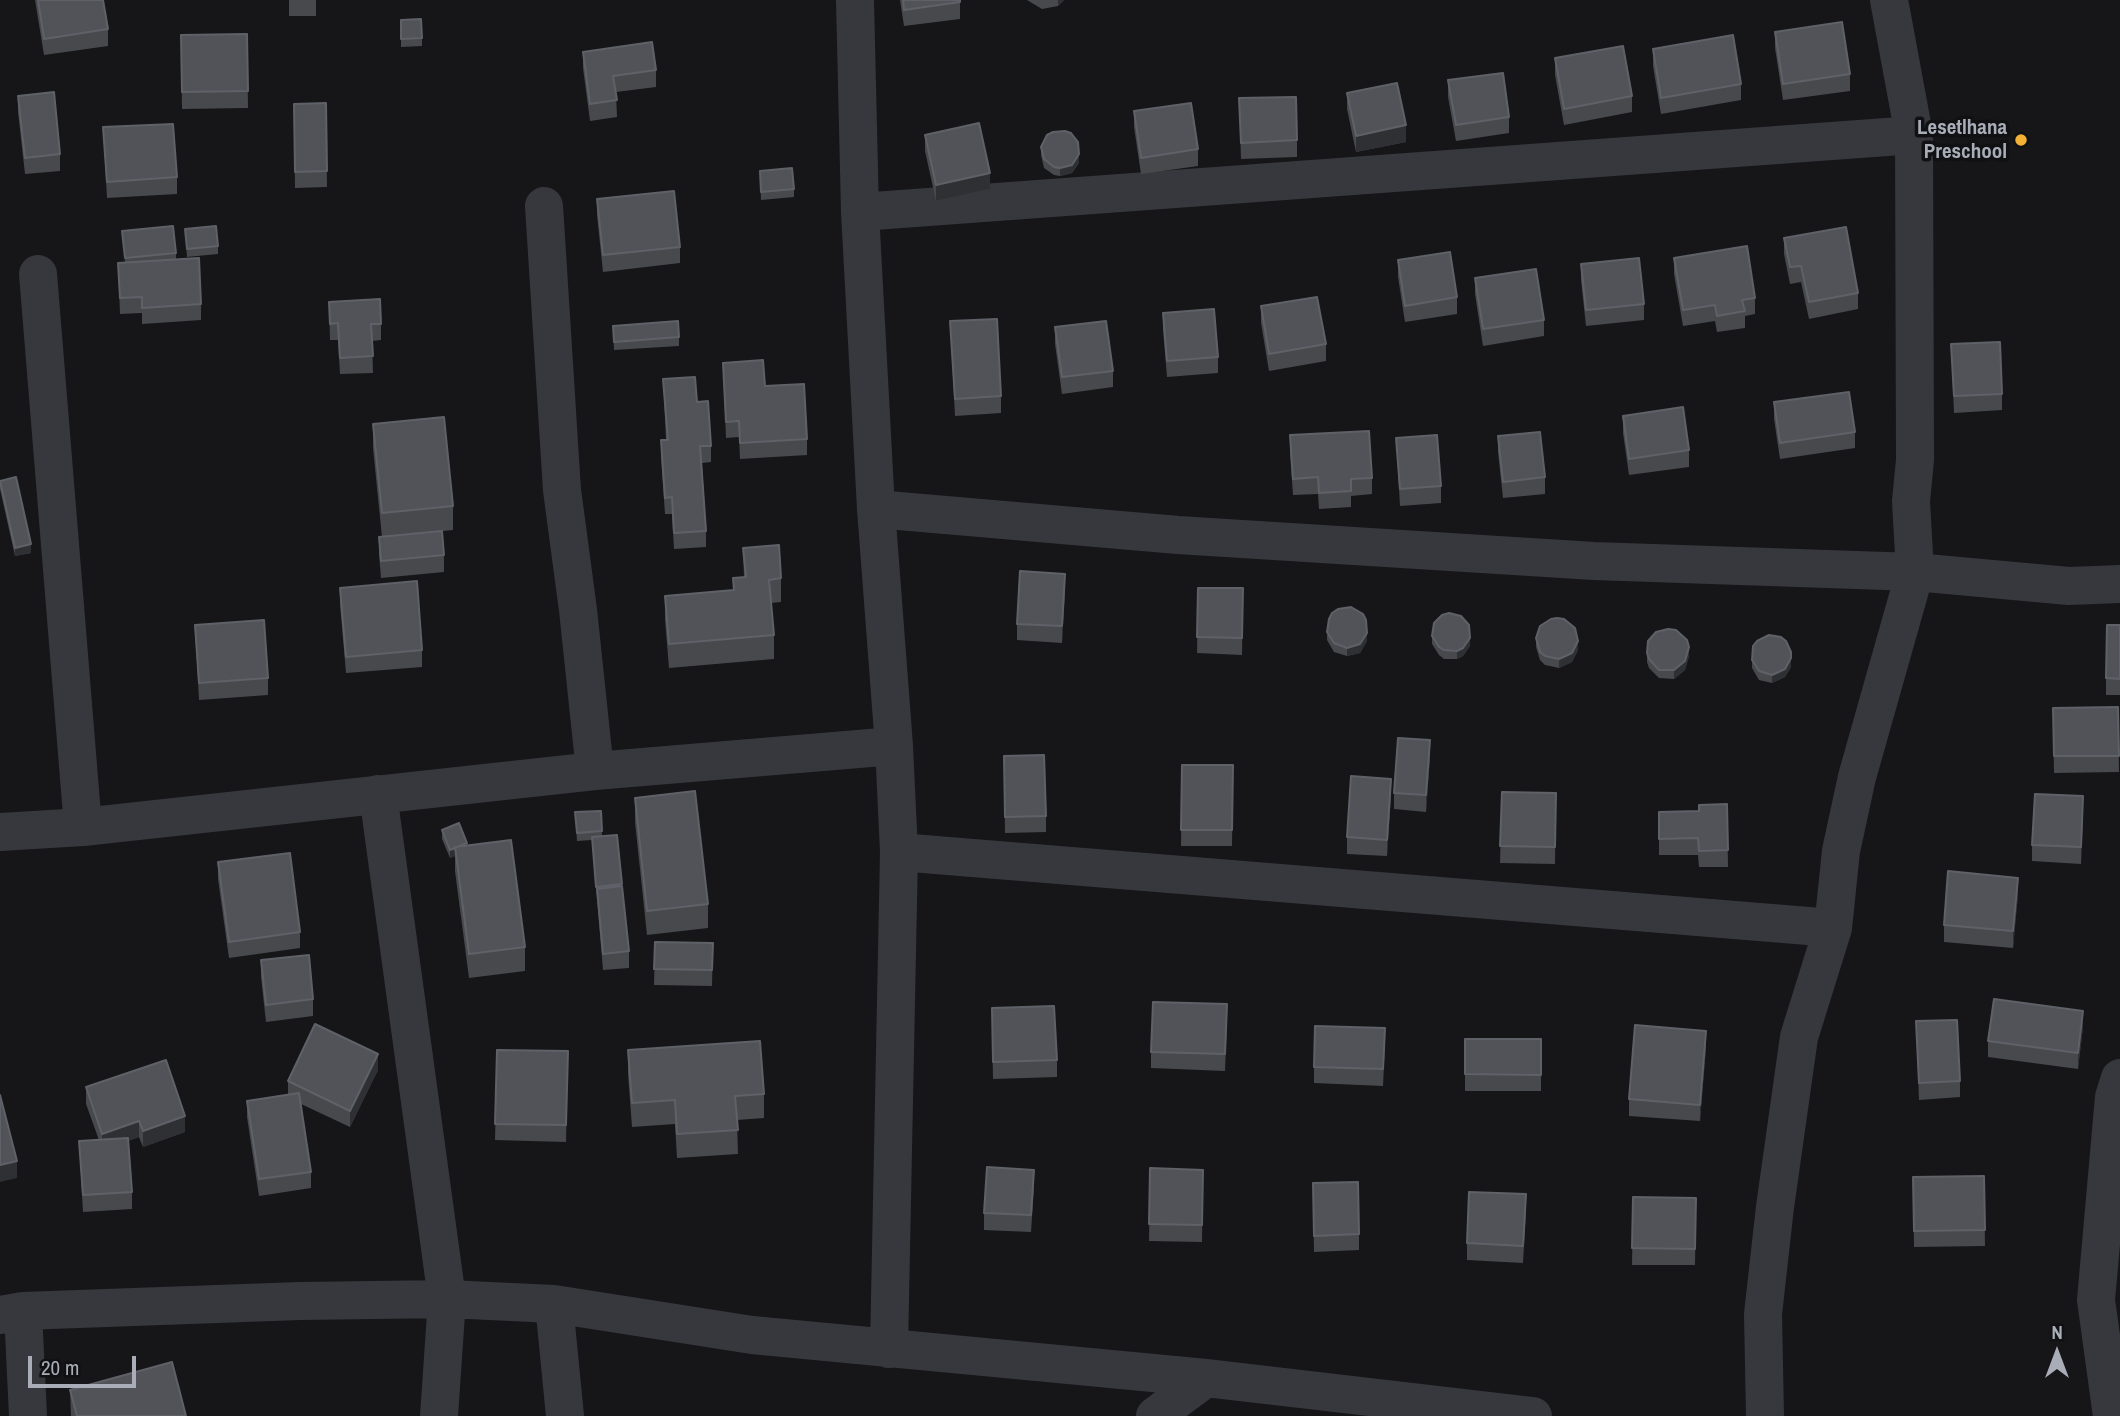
<!DOCTYPE html>
<html>
<head>
<meta charset="utf-8">
<style>
	body { margin:0 }
	#map { position:relative; width:2120px; height:1416px; overflow:hidden; background:#161618; font-family:"Archivo Narrow",sans-serif }
	canvas { display:block }
	.north { position:absolute; left:2022px; top:1318px; width:70px; height:70px; -webkit-text-stroke:5px #111113; paint-order:stroke; rotate:0deg; font-size:19px; font-weight:700; line-height:28px; text-align:center; color:#a8adb8 }
	.north::after { content:''; display:block; margin:auto; width:24px; height:32px; background:#a8adb8; clip-path:polygon(50% 0,100% 100%,50% 72%,0 100%) }
	.scale { position:absolute; left:28px; top:1356px; width:108px; height:32px; box-sizing:border-box; border:4px solid #a8adb8; border-top:0; padding-left:9px; font-size:21px; line-height:24px; white-space:nowrap; color:#a8adb8; -webkit-text-stroke:5px #111113; paint-order:stroke }
</style>
</head>
<body>
<div id="map">
<canvas width="2120" height="1416"></canvas>
<div class="north">N</div>
<div class="scale">20 m</div>
</div>
<script>
const context = document.querySelector('canvas').getContext('2d');
context.lineJoin = 'round';
function trace(path, color, width, dash) { context.strokeStyle = color; context.lineWidth = width; context.lineCap = dash ? 'butt' : 'round'; context.setLineDash(dash || []); context.stroke(path); }
function fill(path, color) { context.fillStyle = color; context.fill(path, 'evenodd'); }
function drawText(font, color, halo, rows, align = 'center') {
  context.font = font + ' "Archivo Narrow",sans-serif'; context.lineWidth = 7; context.setLineDash([]); context.textBaseline = 'middle'; context.strokeStyle = halo; context.fillStyle = color; for (const [text, x, y, turn = 0] of rows) {
    context.save(); context.translate(x, y); context.rotate((+turn || 0) * Math.PI / 180); context.textAlign = isNaN(turn) ? turn : align; if (halo) context.strokeText(text, 0, 0); context.fillText(text, 0, 0); context.restore();
  }
}
const minor = new Path2D(`
	M855,0l5,212 16,297 18,237 5,106 -10,497
	M544,206l18,284 16,120 17,161
	M860,212l1054,-77
	M38,274l45,553
	M876,509l302,26 416,26 321,11 154,14 51,-2
	M378,794l69,505 -8,117
	M0,832l83,-5 512,-56 299,-25
	M899,852l934,76
	M554,1304l11,112
	M23,1311l5,105
	M0,1315l23,-4 277,-10 147,-2 107,5 198,31 454,43 327,38
	M1155,1416l51,-38
	M1765,1416l-2,-102 12,-107 24,-170 34,-109 8,-77 16,-74 58,-205 -4,-71 4,-41 -1,-325 -25,-135
	M2112,1416l-16,-116 18,-203 6,-19`);
const wall = new Path2D(`
	M35,0h68l5,29v17l-64,9z
	M289,0h27v16h-27z
	M900,0h60v19l-56,7z
	M1027,0h37l-6,6 -16,3z
	M401,20l21,18v8l-21,1z
	M1775,32l75,42v17l-67,9 -8,-52z
	M247,34l1,74 -66,1 -1,-74z
	M1653,49l88,35v16l-80,14 -8,-48z
	M583,52l73,18v17l-40,5 1,25 -27,4 -7,-53z
	M1555,58l77,38v16l-68,13 -9,-50z
	M1448,80l61,37v16l-53,8 -8,-44z
	M1347,93l59,49 -50,10 -9,-43z
	M18,96l42,58v17l-35,3 -7,-62z
	M1239,98l58,42v17l-56,2z
	M326,103l1,84 -32,1 -1,-84z
	M1134,111l64,38v17l-57,8 -7,-47z
	M103,127l74,50v17l-70,4z
	M925,135l65,54 -54,12 -11,-50z
	M1041,147l38,16 -7,10 -12,3 -6,-1 -10,-7 -3,-13z
	M760,171l34,18v8l-33,3z
	M597,199l83,48v16l-77,9 -6,-57z
	M185,229l33,17v8l-31,3z
	M122,231l54,22v6l25,45v16l-59,4v-11l-22,1 -2,-51 7,-1z
	M1784,238l74,55v16l-49,10 -8,-37 -11,2 -6,-30z
	M1674,258l81,40v16l-10,2v12l-28,4 -2,-11 -32,5 -9,-52z
	M1398,260l59,37v17l-52,8 -7,-45z
	M1581,264l63,40v16l-58,6 -5,-46z
	M1475,278l69,42v16l-61,10 -8,-52z
	M329,302l52,22v16l-9,1 1,32 -33,1 -2,-34h-8z
	M1261,306l65,38v17l-57,10 -8,-48z
	M1163,313l55,44v16l-51,4 -4,-48z
	M950,321l51,75v17l-46,3z
	M613,326l66,11v9l-65,4z
	M1055,327l58,44v16l-51,7 -7,-50z
	M1951,344l51,50v16l-48,3z
	M723,363l84,76v16l-67,4 -1,-22 -13,1z
	M663,379l34,23 14,44v16l-9,1 4,68v16l-32,2 -2,-35h-7l-4,-57v-17h5z
	M1774,402l81,30v16l-75,11 -6,-40z
	M1623,416l66,34v17l-60,8 -6,-42z
	M373,424l80,82v24l-71,7 -9,-89z
	M1290,435l82,43v16l-21,2v11l-32,2 -1,-15 -25,1 -3,-43z
	M1498,436l47,41v17l-42,4 -5,-46z
	M1396,438l45,48v17l-41,3z
	M0,481l31,72 -16,3 -15,-67z
	M379,537l65,18v17l-63,6 -2,-24z
	M743,548l38,30v24l-10,1 3,32v24l-105,9 -4,-48v-24l68,-6v-12l11,-1z
	M340,588l82,62v17l-76,6 -6,-69z
	M1198,588h45l-1,67 -45,-2z
	M1065,590l-3,53 -45,-3v-16z
	M195,625l73,53v17l-69,5z
	M2120,625v70h-14v-17z
	M1327,632l40,9 -7,12 -13,3 -13,-4 -7,-12z
	M1432,636l38,10 -7,10 -6,3h-13l-5,-4 -7,-11z
	M1536,638l42,12 -6,12 -13,6 -14,-3 -5,-5 -4,-13z
	M1647,653l42,3 -4,14 -11,9 -15,-1 -10,-10 -2,-6z
	M1752,660l39,7 -6,10 -13,6 -13,-3 -7,-12z
	M2118,707l1,65 -65,1 -1,-65z
	M1004,756l42,60v16l-41,1z
	M1430,757l-4,55 -32,-3v-16z
	M1182,765h51l-1,81h-51z
	M1502,792l54,1 -1,71 -55,-1z
	M1391,795l-4,61 -40,-2v-17z
	M635,798l73,106v24l-61,7 -12,-113z
	M1727,804l1,63h-29l-1,-12h-39v-43l40,-1z
	M601,811l1,25 15,-1 12,116v17l-26,2 -11,-130 -15,1 -2,-29z
	M2083,813l-2,51 -49,-3v-16z
	M442,830l25,15 58,102v24l-56,7 -14,-107v-15l-5,2 -8,-19z
	M218,862l82,70v16l-71,10 -11,-79z
	M2018,894l-5,54 -69,-6v-17z
	M655,942l58,1 -1,43 -58,-1z
	M261,960l52,39v17l-47,6 -5,-45z
	M1227,1020l-2,51 -74,-3v-16z
	M1916,1021l44,60v16l-41,3z
	M992,1025l65,35v17l-64,2z
	M2083,1027l-5,42 -90,-12v-16z
	M1465,1039h76v52h-76z
	M1385,1044l-2,42 -69,-3v-16z
	M1706,1047l-6,74 -71,-5v-17z
	M497,1050l71,1 -2,91 -71,-2z
	M628,1050l136,44v24l-27,2 1,34 -61,4 -2,-34 -43,3 -4,-53z
	M378,1070l-28,57 -49,-23 10,68v16l-52,8 -12,-79v-16l41,-6v-14z
	M86,1087l99,45 -42,15 -4,-10 -11,4 4,51v17l-49,3 -4,-71 20,-1 -13,-36z
	M1150,1168l53,2 -1,72 -53,-1z
	M1984,1176l1,70 -71,1 -1,-70z
	M1034,1186l-3,46 -47,-2v-17z
	M1633,1197l63,1 -1,67h-63z
	M1313,1199l46,35v16l-45,2z
	M1526,1211l-3,52 -56,-3v-17z
	M70,1390l116,26h-115z`);
const shadedWall = new Path2D(`
	M1058,0h6l-6,6z
	M1406,125v17l-50,10v-16z
	M1079,154v9l-7,10 -12,3v-8z
	M990,173v16l-54,12v-16z
	M31,544v9l-16,3v-8z
	M1065,574v16l-3,53v-17z
	M1367,633v8l-7,12 -13,3v-8z
	M1470,638v8l-7,10 -6,3v-8z
	M1578,641v9l-6,12 -13,6v-9z
	M1689,647v9l-4,14 -11,9v-9z
	M1791,658v9l-6,10 -13,6v-8z
	M1430,740v17l-4,55v-17z
	M1391,779v16l-4,61v-16z
	M2083,796v17l-2,51v-17z
	M455,848v8l-5,2v-8z
	M2018,878v16l-5,54v-17z
	M2083,1011v16l-5,42v-16z
	M1706,1031v16l-6,74v-16z
	M378,1054v16l-28,57v-16z
	M185,1116v16l-42,15v-16z
	M139,1121v16l-37,13v-16z
	M17,1161v17l-17,4v-17z`);
const building = new Path2D(`
	M38,0h65l5,29 -64,10z
	M903,0h57v2l-56,8z
	M421,19l1,19 -21,1v-19z
	M1842,22l8,52 -67,10 -8,-52z
	M247,34l1,57 -66,1 -1,-57z
	M1733,35l8,49 -80,14 -8,-49z
	M652,42l4,28 -43,6 4,24 -27,4 -7,-52z
	M1623,46l9,50 -68,13 -9,-51z
	M1503,73l6,44 -53,8 -8,-45z
	M1397,83l9,42 -50,11 -9,-43z
	M54,92l6,62 -35,4 -7,-62z
	M1296,97l1,43 -56,3 -2,-45z
	M326,103l1,68 -32,1 -1,-68z
	M1191,103l7,46 -57,9 -7,-47z
	M979,123l11,50 -54,12 -11,-50z
	M173,124l4,53 -70,5 -4,-55z
	M1065,131l6,2 7,9 1,12 -7,11 -12,3 -6,-1 -10,-8 -3,-12 6,-12 6,-3z
	M792,168l2,21 -33,3 -1,-21z
	M674,191l6,56 -77,8 -6,-56z
	M173,226l3,27 -51,5 -3,-27z
	M216,226l2,20 -31,3 -2,-20z
	M1846,227l12,66 -49,9 -8,-36 -11,1 -6,-29z
	M1747,246l8,52 -13,2 3,11 -28,5 -2,-11 -32,5 -9,-52z
	M1450,252l7,45 -52,9 -7,-46z
	M199,258l2,46 -59,4v-11l-22,1 -2,-35z
	M1639,258l5,46 -58,6 -5,-46z
	M1536,269l8,51 -61,9 -8,-51z
	M1317,297l9,47 -57,10 -8,-48z
	M380,299l1,25h-10l2,32 -33,2 -2,-35 -8,1 -1,-22z
	M1214,309l4,48 -51,4 -4,-48z
	M997,319l4,77 -46,3 -5,-78z
	M678,321l1,16 -65,5 -1,-16z
	M1106,321l7,50 -51,6 -7,-50z
	M2000,342l2,52 -48,2 -3,-52z
	M763,360l2,26 39,-2 3,55 -67,4 -1,-22 -13,1 -3,-59z
	M695,377l2,25 11,-1 3,45h-11l6,85 -32,2 -2,-36 -7,1 -4,-58h7l-5,-61z
	M1849,392l6,40 -75,11 -6,-41z
	M1683,407l6,43 -60,9 -6,-43z
	M444,417l9,89 -71,7 -9,-89z
	M1369,431l3,47 -21,1v12l-32,2 -1,-16 -25,2 -3,-44z
	M1540,432l5,45 -42,5 -5,-46z
	M1437,435l4,51 -41,3 -4,-51z
	M16,477l15,67 -16,4 -15,-67z
	M442,531l2,24 -63,6 -2,-24z
	M779,545l2,33 -12,2 5,55 -105,9 -4,-48 69,-6 -1,-12 13,-1 -3,-29z
	M1020,571l45,3 -3,52 -45,-2z
	M417,581l5,69 -76,7 -6,-69z
	M1198,588h45l-1,50 -45,-1z
	M1351,607l12,7 3,6 1,13 -7,11 -13,4 -13,-5 -7,-11 2,-13 3,-6 6,-4z
	M1449,613l12,3 8,9 1,13 -7,10 -6,3 -13,-1 -5,-3 -7,-11 2,-13 8,-8z
	M1557,618l7,1 11,9 3,13 -6,12 -13,6 -14,-3 -5,-4 -4,-14 4,-12 11,-7z
	M264,620l4,58 -69,5 -4,-58z
	M2107,625h13v54l-14,-1z
	M1668,629l8,1 11,10 2,7 -4,14 -11,9h-15l-10,-11 -2,-6 1,-12 8,-9z
	M1769,635l12,2 5,4 5,11v6l-6,11 -13,6 -13,-4 -7,-11 1,-14 4,-5z
	M2118,707l1,49h-65l-1,-48z
	M1398,738l32,2 -4,55 -32,-2z
	M1044,755l2,61 -41,1 -1,-61z
	M1182,765h51l-1,65h-51z
	M1351,776l40,3 -4,61 -40,-3z
	M695,791l13,113 -61,7 -12,-113z
	M1502,792l54,1 -1,54 -55,-1z
	M2035,794l48,2 -2,51 -49,-2z
	M1727,804l1,46 -29,1 -1,-13 -39,1v-27l40,-1v-6z
	M601,811l1,20 -25,2 -2,-21z
	M459,823l8,20 -17,7 -8,-20z
	M617,835l5,49 -26,3 -4,-50z
	M511,840l14,107 -56,7 -14,-107z
	M290,853l10,79 -71,10 -11,-80z
	M1948,871l70,7 -5,53 -69,-6z
	M622,886l7,65 -26,3 -6,-65z
	M655,942l58,1 -1,27 -58,-1z
	M309,955l4,44 -47,6 -5,-45z
	M1994,999l89,12 -5,42 -90,-12z
	M1153,1002l74,2 -2,50 -74,-2z
	M1054,1006l3,54 -64,2 -1,-54z
	M1957,1020l3,61 -41,2 -3,-62z
	M315,1024l63,30 -28,57 -62,-30z
	M1635,1025l71,6 -6,74 -71,-6z
	M1315,1026l70,2 -2,41 -69,-2z
	M1465,1039h76v36l-76,-1z
	M760,1041l4,53 -29,2 3,34 -61,4 -2,-34 -43,3 -4,-53z
	M497,1050l71,1 -2,74 -71,-1z
	M166,1060l19,56 -42,15 -4,-10 -37,13 -16,-47z
	M299,1093l12,79 -52,7 -12,-78z
	M0,1095l17,66 -17,4z
	M128,1138l4,54 -49,3 -4,-54z
	M987,1167l47,3 -3,45 -47,-2z
	M1150,1168l53,2 -1,55 -53,-1z
	M1984,1176l1,54 -71,1 -1,-54z
	M1358,1182l1,52 -45,2 -1,-53z
	M1469,1192l57,2 -3,52 -56,-3z
	M1633,1197l63,1 -1,51 -63,-1z
	M172,1362l14,54h-109l-7,-26z`);
const markers = [
	[2021,140,7,"#f2b134"]
];
const poiNames = [
	["Lesetlhana",2007,128],
	["Preschool",2007,152]
];
trace(minor, '#37383d', 38);
fill(wall, '#47494d');
fill(shadedWall, '#2f3033');
fill(building, '#525359');
trace(building, '#5f6168', 2);
for (const [x, y, r, color] of markers) { const dot = new Path2D(); dot.arc(x, y, r, 0, 2 * Math.PI); context.fillStyle = color; context.fill(dot); trace(dot, '#111113', 2.5); }
drawText('bold 21px', '#a8adb8', '#111113', poiNames, 'right');
</script>
</body>
</html>
